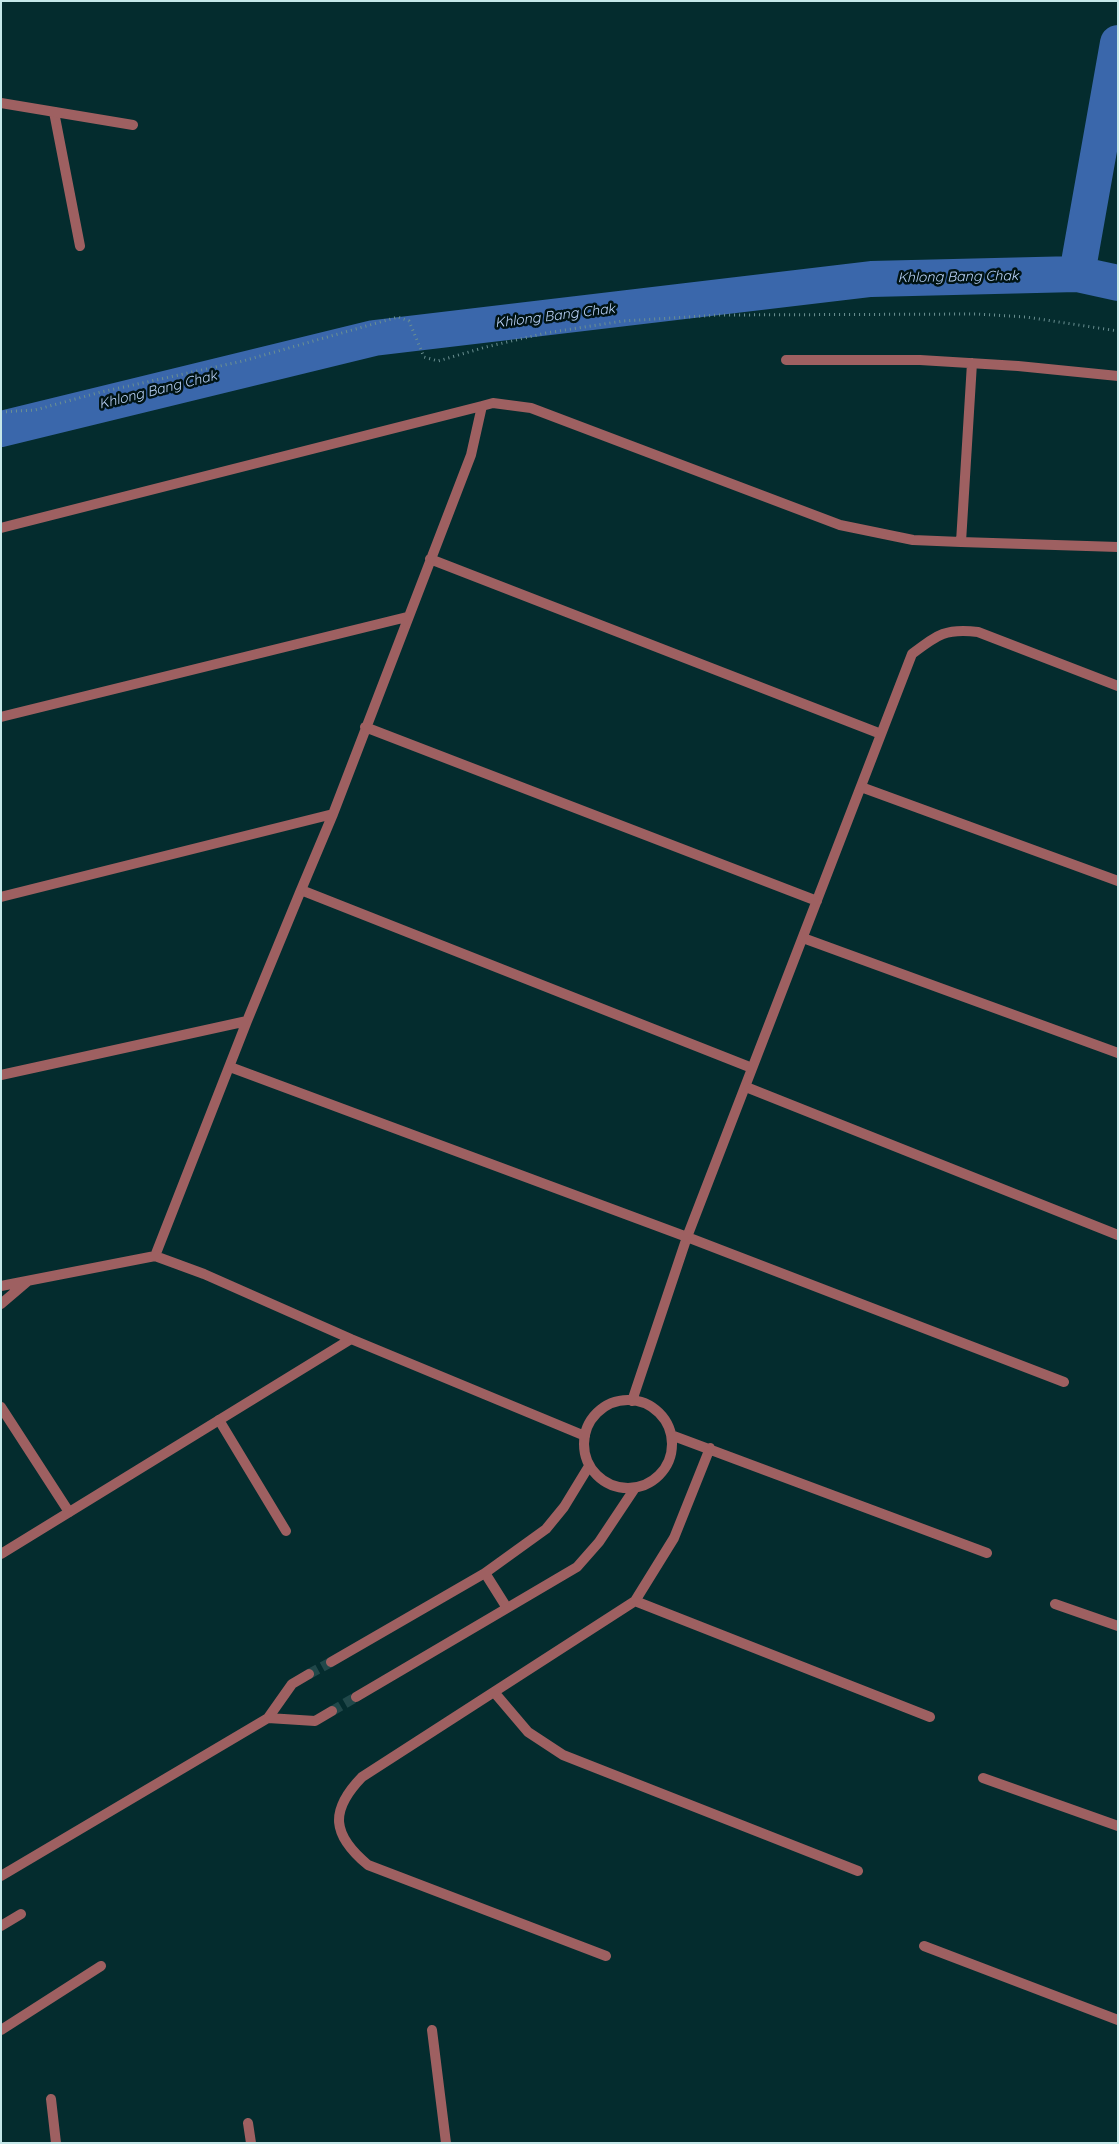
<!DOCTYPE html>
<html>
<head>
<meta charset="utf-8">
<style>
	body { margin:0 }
	#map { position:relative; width:1119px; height:2144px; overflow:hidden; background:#042c2e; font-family:Quicksand,sans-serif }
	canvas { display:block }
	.frame { position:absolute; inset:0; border:2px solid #c6e8e9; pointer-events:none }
</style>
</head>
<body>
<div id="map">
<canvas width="1119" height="2144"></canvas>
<div class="frame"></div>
</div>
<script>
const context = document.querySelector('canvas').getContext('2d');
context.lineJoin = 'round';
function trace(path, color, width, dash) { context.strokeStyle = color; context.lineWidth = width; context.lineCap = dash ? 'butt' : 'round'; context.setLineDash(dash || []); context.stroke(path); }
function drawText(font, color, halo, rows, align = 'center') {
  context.font = font + ' Quicksand,sans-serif'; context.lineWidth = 5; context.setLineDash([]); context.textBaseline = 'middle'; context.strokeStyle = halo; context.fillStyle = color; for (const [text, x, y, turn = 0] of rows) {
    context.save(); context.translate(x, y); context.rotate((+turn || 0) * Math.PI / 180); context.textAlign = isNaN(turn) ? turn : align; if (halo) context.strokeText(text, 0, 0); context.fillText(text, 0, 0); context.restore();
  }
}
const canal = new Path2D(`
	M1077,274l41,-231
	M1,429l373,-91 497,-59 206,-5 41,9`);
const streetTunnel = new Path2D(`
	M309,1674l22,-12
	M332,1711l24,-14`);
const path = new Path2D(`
	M1,412l34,-2 66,-18 142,-31 155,-44 11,4 15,36 14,4 48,-14 60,-14 77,-12 97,-6 257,-1 49,3 92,14`);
const lane = new Path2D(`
	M54,112l26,134
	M1,1407l68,105
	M219,1420l67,111`);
const street = new Path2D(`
	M1,103l132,22
	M786,360h134l98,6 100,10
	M482,406l11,-3 38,5 309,117 73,15 48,2 11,-179
	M1,528l481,-122 -11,49 -138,359 -32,76
	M961,542l157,5
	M430,559l451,175
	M1,717l406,-100
	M365,727l452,174
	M861,787l257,94
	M1,897l332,-83
	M803,938l315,115
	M230,1067l457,170 377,145
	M1,1075l246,-54
	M746,1087l372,148
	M1,1286l154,-30
	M1,1304l27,-23
	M584 1444a44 44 0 1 1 88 0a44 44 0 1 1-88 0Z
	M632,1401l55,-164 225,-583c25,-19 33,-26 66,-22l140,54
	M671,1435l316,118
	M585,1436l-234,-97 -147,-65 -49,-18 92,-235 54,-131 451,178
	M1,1554l350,-215
	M485,1573l22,35
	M635,1601l295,116
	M1055,1604l63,22
	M331,1662l154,-89 61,-44 18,-22 25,-41
	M494,1692l34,40 35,23 295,116
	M356,1697l221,-130 22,-25 36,-54
	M268,1718l47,3 17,-10
	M983,1778l135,48
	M1,1876l267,-158 24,-34 17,-10
	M1,1926l20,-12
	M924,1946l194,74
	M606,1956l-238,-91c-36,-30 -39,-54 -6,-88l273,-176 39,-63 36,-90
	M1,2030l100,-64
	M432,2030l14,113
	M51,2099l5,44
	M248,2123l3,20`);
const waterNames = [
	["Khlong Bang Chak",958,277,-1],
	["Khlong Bang Chak",555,316,-7],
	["Khlong Bang Chak",158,390,-14]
];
trace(canal, '#3a67ab', 36);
trace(streetTunnel, '#21484a', 10, [10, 5]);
trace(path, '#6b9092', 3, [1, 4]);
trace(lane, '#9e6061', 10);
trace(street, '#9e6061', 10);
drawText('italic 14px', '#b9d2f8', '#001314', waterNames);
</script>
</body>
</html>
